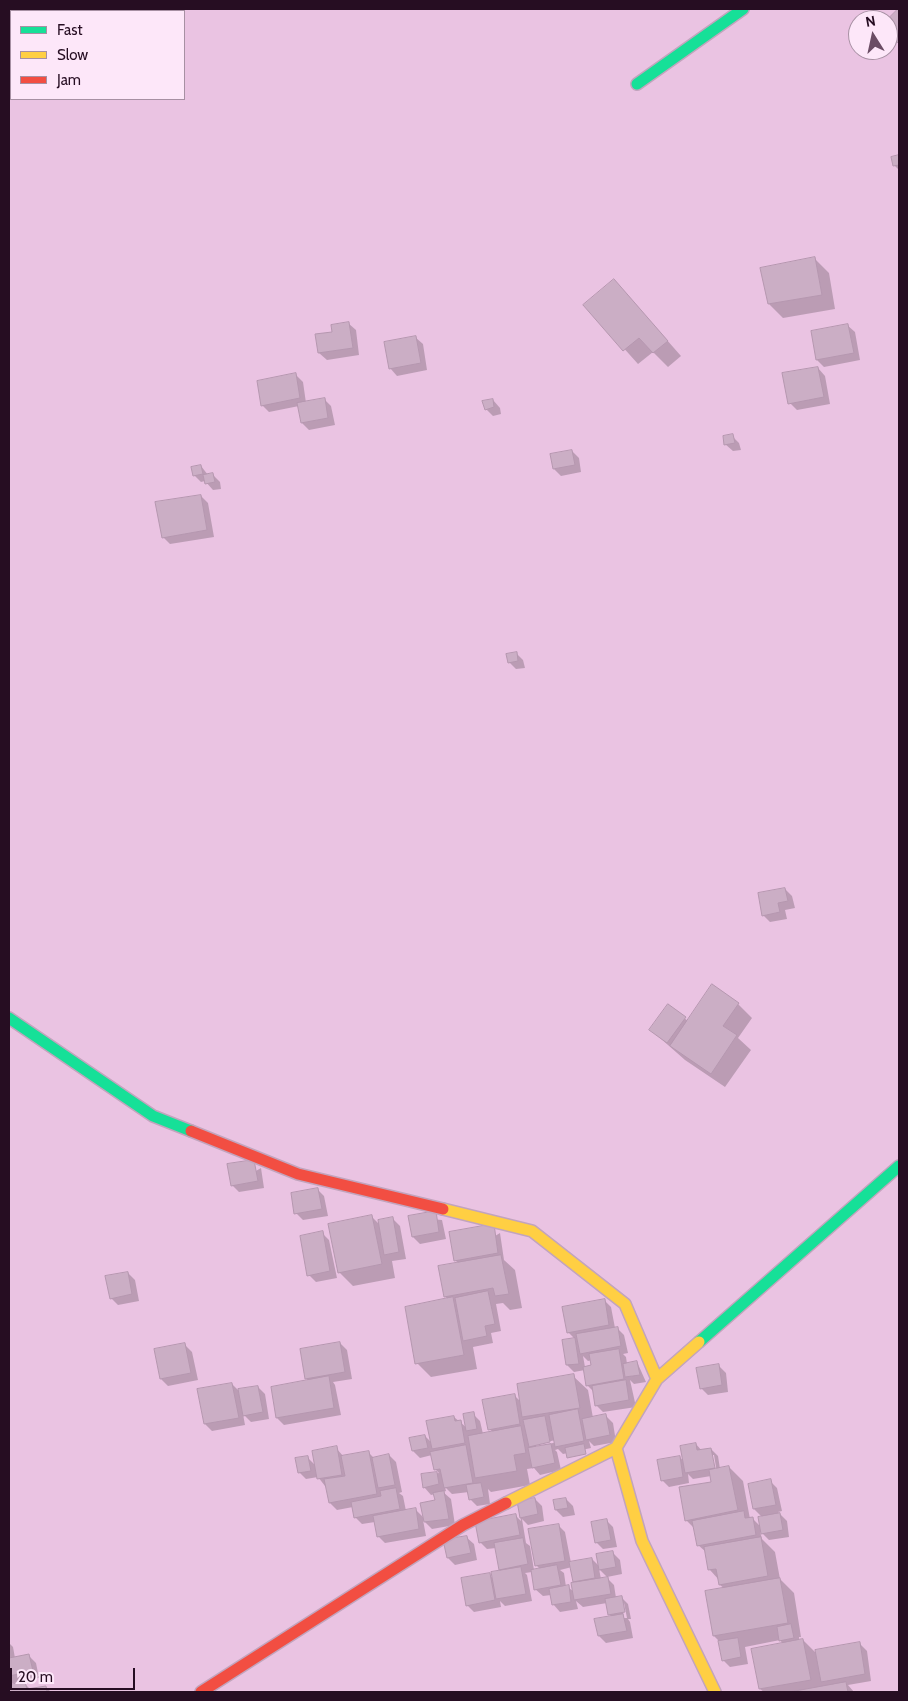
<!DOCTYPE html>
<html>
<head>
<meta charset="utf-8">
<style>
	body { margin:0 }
	#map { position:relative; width:908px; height:1701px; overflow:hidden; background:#eac3e2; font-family:Cabin,sans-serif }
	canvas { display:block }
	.frame { position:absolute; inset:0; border:10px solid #260d22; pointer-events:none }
	.legend { position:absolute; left:10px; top:10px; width:175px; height:90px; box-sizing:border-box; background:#fde7f9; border:1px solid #a790a3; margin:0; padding:6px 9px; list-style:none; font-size:15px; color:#260d22 }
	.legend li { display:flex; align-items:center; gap:10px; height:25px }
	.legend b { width:25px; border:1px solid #a790a3 }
	.north { position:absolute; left:848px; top:10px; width:50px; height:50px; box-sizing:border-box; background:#fde7f9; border:1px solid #a790a3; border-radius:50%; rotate:350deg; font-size:14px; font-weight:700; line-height:20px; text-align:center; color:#260d22 }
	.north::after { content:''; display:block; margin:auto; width:18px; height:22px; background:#6b4d65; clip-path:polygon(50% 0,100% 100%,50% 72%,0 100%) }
	.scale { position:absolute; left:10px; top:1668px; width:125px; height:22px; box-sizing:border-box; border:2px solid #260d22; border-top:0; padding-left:6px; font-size:15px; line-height:18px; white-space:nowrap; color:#260d22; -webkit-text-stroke:4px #fde7f9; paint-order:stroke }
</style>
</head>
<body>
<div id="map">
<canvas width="908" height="1701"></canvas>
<div class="frame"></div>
<ul class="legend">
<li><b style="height:6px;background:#16e098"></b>Fast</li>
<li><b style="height:6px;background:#ffcf43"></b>Slow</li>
<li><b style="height:6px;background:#f24e42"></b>Jam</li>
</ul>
<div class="north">N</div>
<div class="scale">20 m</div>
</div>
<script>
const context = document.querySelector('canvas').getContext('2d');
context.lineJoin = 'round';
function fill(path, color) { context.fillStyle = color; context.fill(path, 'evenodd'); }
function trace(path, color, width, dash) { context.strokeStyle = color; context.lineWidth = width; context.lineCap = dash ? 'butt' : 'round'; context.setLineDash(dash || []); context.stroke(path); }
const shadow = new Path2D(`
	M899,157v13l-5,-5 -2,-7z
	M815,259l14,14 6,36 -52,9 -14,-14z
	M614,280l67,76 -13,11 -15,-15 -15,12 -53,-59z
	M348,323l8,7 3,25 -32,5 -8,-7 -3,-18 18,-2z
	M847,325l8,7 5,28 -36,7 -7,-7 -5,-28z
	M415,337l8,7 4,26 -30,6 -7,-8z
	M818,368l7,8 5,28 -33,6 -7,-7z
	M296,375l7,7 3,21 18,-4 7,7 4,19 -26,5 -7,-7 -3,-17 -30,6 -7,-7z
	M493,400l7,8 1,6 -8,2 -7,-7z
	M732,436l7,7 2,7 -8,1 -8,-7z
	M572,451l7,7 2,14 -20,4 -7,-7z
	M201,466l7,9 4,-1 8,8 1,7 -8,1 -8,-9 -4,1 -7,-7z
	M201,496l7,7 6,34 -44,7 -7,-7z
	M516,653l7,7 2,8 -9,1 -7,-7z
	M785,889l7,7 3,12 -10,2 2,9 -17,3 -7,-7z
	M738,1004l14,14 -14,20 13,12 -26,37 -40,-27 -34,-30 18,-24 19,15z
	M261,1168l3,20 -25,4 -7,-7z
	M317,1189l7,7 4,20 -25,4 -7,-7z
	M372,1217l8,8 13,-6 7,7 6,33 -14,2 3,17 -42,8 -14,-14z
	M409,1217l33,3 4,19 -26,5 -7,-7z
	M322,1233l7,7 8,38 -21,4 -7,-7z
	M500,1233l4,27 11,10 7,38 -12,2 -7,-7 -7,1 5,27 -10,2 2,10 -20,4 4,22 -46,8 -14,-14 31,-63 -3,-4 14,-32 -4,-4z
	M128,1273l7,7 4,21 -21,4 -7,-7z
	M604,1300l7,7 4,21h2l7,7 4,18 -5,1 3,3 1,7 10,-2 9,20 -12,2 -4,-4 6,27 -33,5 -7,-7 -2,-13 -7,-7 -2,-15 -11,2 -7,-7 8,-26 -7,-7zM583,1356l5,5 4,-1 1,6 -8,1z
	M340,1343l7,7 5,29 -19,3 2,3 6,30 -57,10 -7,-7 -5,-30 37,-7 -3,-3z
	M185,1345l7,7 6,28 -30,6 -7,-7z
	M719,1366l7,7 2,19 -20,3 -7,-7z
	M573,1376l15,14 5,28 13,-2 7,7 3,19 -22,4 -5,-5 2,7 -28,6 -5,-5 -3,1 2,2 4,18 -21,5 -6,-7 -7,1 3,16 -39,7 -3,-3 2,15 -13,2 -7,-7 -1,-7 -17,2 -7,-7 1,4 -3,1 8,7 4,26 -23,4 -9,-9 3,16 -41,7 -7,-7 -3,-14 -13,2 -7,-7 -2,-10 -16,3 -7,-7 -3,-17h-2l-7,-9 -12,2 -7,-7 9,-14 8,8 20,-18 8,9 25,-4 5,5 15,-3 7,7 6,30 -3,1 4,3 3,15 9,-2 9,9 12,-17 -1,-7 -4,1 -7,-8 -2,-12 17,-2 -4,-4 -3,-14 -12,3 -7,-7 12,-15 7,7 22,-26 13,11 6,-14 7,7 3,13 10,-2 -4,-3 25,-34 7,7zM556,1440l1,2 -21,5v-3z
	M232,1384l6,6 20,-3 7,7 4,25 -18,3 -8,-8 2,11 -33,6 -7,-7z
	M696,1444l6,7 9,-2 7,7 2,13 9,-2 14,14 7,38 2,-1 9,9 2,-9 -9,-9 16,-28 7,7 5,23 -4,1 9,9 2,16 -20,3 -9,-9 2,8 13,13 5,27 14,14 7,44h-2v4l4,-1 14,14 42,-11 8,8 4,30 -23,4 6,7h-90l-4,-3 23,-45 -3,-4 -35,7 3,17 -18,3 -7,-7 -3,-18 -6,-6 11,-47 -5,-4 -1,-5 -9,-10 -4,-18 -8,-7 -3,-16 -8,-8 26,-38 -2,-7 -18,3 -5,-5 1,9 -20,4 -7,-7 18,-23 4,5zM711,1455h3l3,18 -2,1z
	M535,1499l7,7 2,15 -16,4 -6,-6 4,24 4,3 4,24 6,-1 -4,-4 22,-40 7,7 6,31 21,-4 8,8 13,-14 7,7 2,14 -15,3 -8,-8 2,10 6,-1 7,7 2,13 5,-1 7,7 3,15h-3l2,3 3,16 -27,5 -7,-7 13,-19 -3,-3 -2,-11 -24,4 -7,-6 2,8 -18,3 -7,-8 -2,-9 -8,1 -8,-7 -3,-17 -7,1 2,2 5,26 -27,5 -5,-5 1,6 -27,5 -7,-7 22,-30 5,4 6,-7 -4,-24 -9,1 -7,-7 36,-26 5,5 -3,-19zM572,1567l2,14 3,3 -3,8 -6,-5h-2l-2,-14 -4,-3zM622,1603h2l3,15h-3z
	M566,1499l7,7 2,9 -12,2 -7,-7 -1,-9z
	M606,1520l7,7 4,20 -14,2 -7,-7z
	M466,1537l8,7 3,16 -22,5 -7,-7z
	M9,1643l4,4 2,11 14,-2 7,7 3,15 -30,6z
	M25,1684l6,6 15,-3 5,5h-42v-5z`);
const building = new Path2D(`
	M898,9h1v35l-11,-11 -1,-13z
	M899,155v10l-6,1 -2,-9z
	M815,257l7,38 -54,9 -8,-36z
	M614,279l54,62 -15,12 -14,-15 -16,13 -40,-46z
	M349,322l4,26 -35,5 -3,-19 17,-2 -1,-7z
	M848,324l6,29 -38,7 -5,-29z
	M416,336l5,27 -32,6 -5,-27z
	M818,367l6,30 -36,7 -6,-31z
	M296,373l4,25 -39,8 -4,-25z
	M325,398l3,20 -27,5 -4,-20z
	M493,399l1,8 -9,3 -3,-9z
	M733,434l2,9 -11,2 -1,-9z
	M572,450l3,15 -22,4 -3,-15z
	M201,465l2,9 -10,2 -2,-9z
	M213,473l2,9 -10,2 -2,-9z
	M201,495l6,35 -45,8 -7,-36z
	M517,652l1,9 -10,2 -2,-9z
	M785,888l3,13 -10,2 2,9 -18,4 -4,-23z
	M712,984l27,19 -16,23 14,9 -26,39 -41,-28z
	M668,1004l18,13 -19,26 -18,-13z
	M254,1160l4,21 -27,5 -4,-22z
	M318,1188l4,21 -28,5 -3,-21z
	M436,1211l3,21 -27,5 -4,-21z
	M372,1215l10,49 -44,9 -10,-49z
	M393,1217l6,35 -15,3 -6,-35z
	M494,1224l4,29 -44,8 -5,-29z
	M323,1231l7,40 -23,5 -7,-40z
	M501,1255l8,39 -14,2 -2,-8 -49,9 -6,-31z
	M128,1272l4,22 -22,5 -5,-23z
	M488,1291l7,33 -10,2 2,10 -24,5 -8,-43z
	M453,1297l11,58 -49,9 -10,-57z
	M605,1299l4,26 -42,8 -5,-26z
	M618,1327l3,19 -41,8 -4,-20z
	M575,1338l4,26 -13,1 -4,-25z
	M340,1342l5,30 -40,7 -5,-30z
	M185,1343l6,30 -31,6 -6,-30z
	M619,1349l5,30 -38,7 -3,-19 8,-2 -2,-11z
	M637,1361l3,14 -15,2 -2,-13z
	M719,1364l3,21 -22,4 -4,-21z
	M574,1374l6,34 -58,9 -5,-33z
	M329,1376l5,32 -58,10 -5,-31z
	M626,1380l3,20 -34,6 -3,-20z
	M232,1383l7,35 -35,6 -7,-35z
	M258,1386l5,26 -20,4 -5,-27z
	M515,1394l5,30 -32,6 -6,-30z
	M578,1409l6,32 -29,6 -6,-32z
	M474,1412l3,17 -11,2 -3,-17z
	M606,1414l4,21 -24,5 -4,-21z
	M454,1416l1,5 6,-1 4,23 -33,6 -6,-28z
	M545,1416l5,26 -21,5 -6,-27z
	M521,1426l5,27 -12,2 3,16 -42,7 -7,-42z
	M425,1435l3,13 -16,3 -3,-13z
	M696,1443l1,7 14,-2 4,20 -30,5 -5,-27z
	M551,1444l4,19 -23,5 -4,-20z
	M584,1444l2,10 -19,4 -2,-10z
	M466,1445l7,38 -29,5 -4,-19 -6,1 -4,-18z
	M337,1446l5,29 -25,4 -5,-28z
	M369,1451l8,43 -48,9 -5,-24 21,-3 -4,-20z
	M389,1454l6,31 -17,3 -6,-30z
	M308,1456l3,15 -13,2 -3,-15z
	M680,1456l3,21 -22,4 -4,-21z
	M729,1466l9,44 -53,11 -6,-34 32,-5 -2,-12z
	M437,1472l2,12 -16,4 -2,-14z
	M771,1479l5,26 -23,4 -5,-25z
	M481,1483l3,14 -15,3 -3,-15z
	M396,1488l4,21 -46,9 -3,-16 30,-6 -1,-5z
	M444,1491l5,28 -25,3 -4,-19 15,-3 -2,-7z
	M535,1498l3,16 -18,4 -3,-17z
	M566,1498l2,10 -13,2 -2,-10z
	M416,1508l3,21 -42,8 -4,-21z
	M744,1511l1,7 8,-1 3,18 -59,11 -5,-25z
	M780,1513l3,17 -22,4 -3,-17z
	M516,1514l4,21 -41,8 -4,-21z
	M607,1519l4,21 -16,3 -4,-21z
	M559,1524l6,37 -30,5 -7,-37z
	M467,1536l4,17 -24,5 -4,-18z
	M761,1537l7,39 -49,9 -3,-16 -8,1 -4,-23z
	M523,1538l5,26 -29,6 -5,-27z
	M613,1551l3,16 -17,3 -3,-16z
	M592,1558l3,20 -22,4 -4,-20z
	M557,1565l4,20 -27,5 -3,-20z
	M521,1567l5,27 -30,5 -5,-27z
	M490,1573l5,27 -29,6 -5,-28z
	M608,1577l3,17 -37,6 -3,-17z
	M780,1578l8,45 -75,13 -8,-45z
	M569,1585l2,17 -19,3 -3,-16z
	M622,1596l3,16 -17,3 -3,-16z
	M623,1614l4,17 -29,5 -4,-17z
	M791,1624l3,14 -15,3 -2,-14z
	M738,1638l3,19 -19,4 -4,-20z
	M803,1639l8,41 -52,9 -8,-40z
	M860,1642l5,32 -44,8 -6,-32z
	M9,1654v4l20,-4 4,17 -24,5z
	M25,1682l2,7 19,-3 1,6h-38v-7z
	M846,1682l2,10h-58z`);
const fast = new Path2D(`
	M637,84l106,-75
	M9,1018l144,98 38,15
	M699,1342l200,-176`);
const slow = new Path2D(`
	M443,1209l89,22 93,73 32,75
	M699,1342l-42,37 -41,69 26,93 73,151
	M506,1503l110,-55`);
const jam = new Path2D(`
	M191,1131l107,43 145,35
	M201,1692l262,-167 43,-22`);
fill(shadow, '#0003');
fill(building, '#cbaec5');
trace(building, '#b597af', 1);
trace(fast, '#c2a4bd', 14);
trace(slow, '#c2a4bd', 14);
trace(jam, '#c2a4bd', 14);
trace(fast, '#16e098', 11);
trace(slow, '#ffcf43', 11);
trace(jam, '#f24e42', 11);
</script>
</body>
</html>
